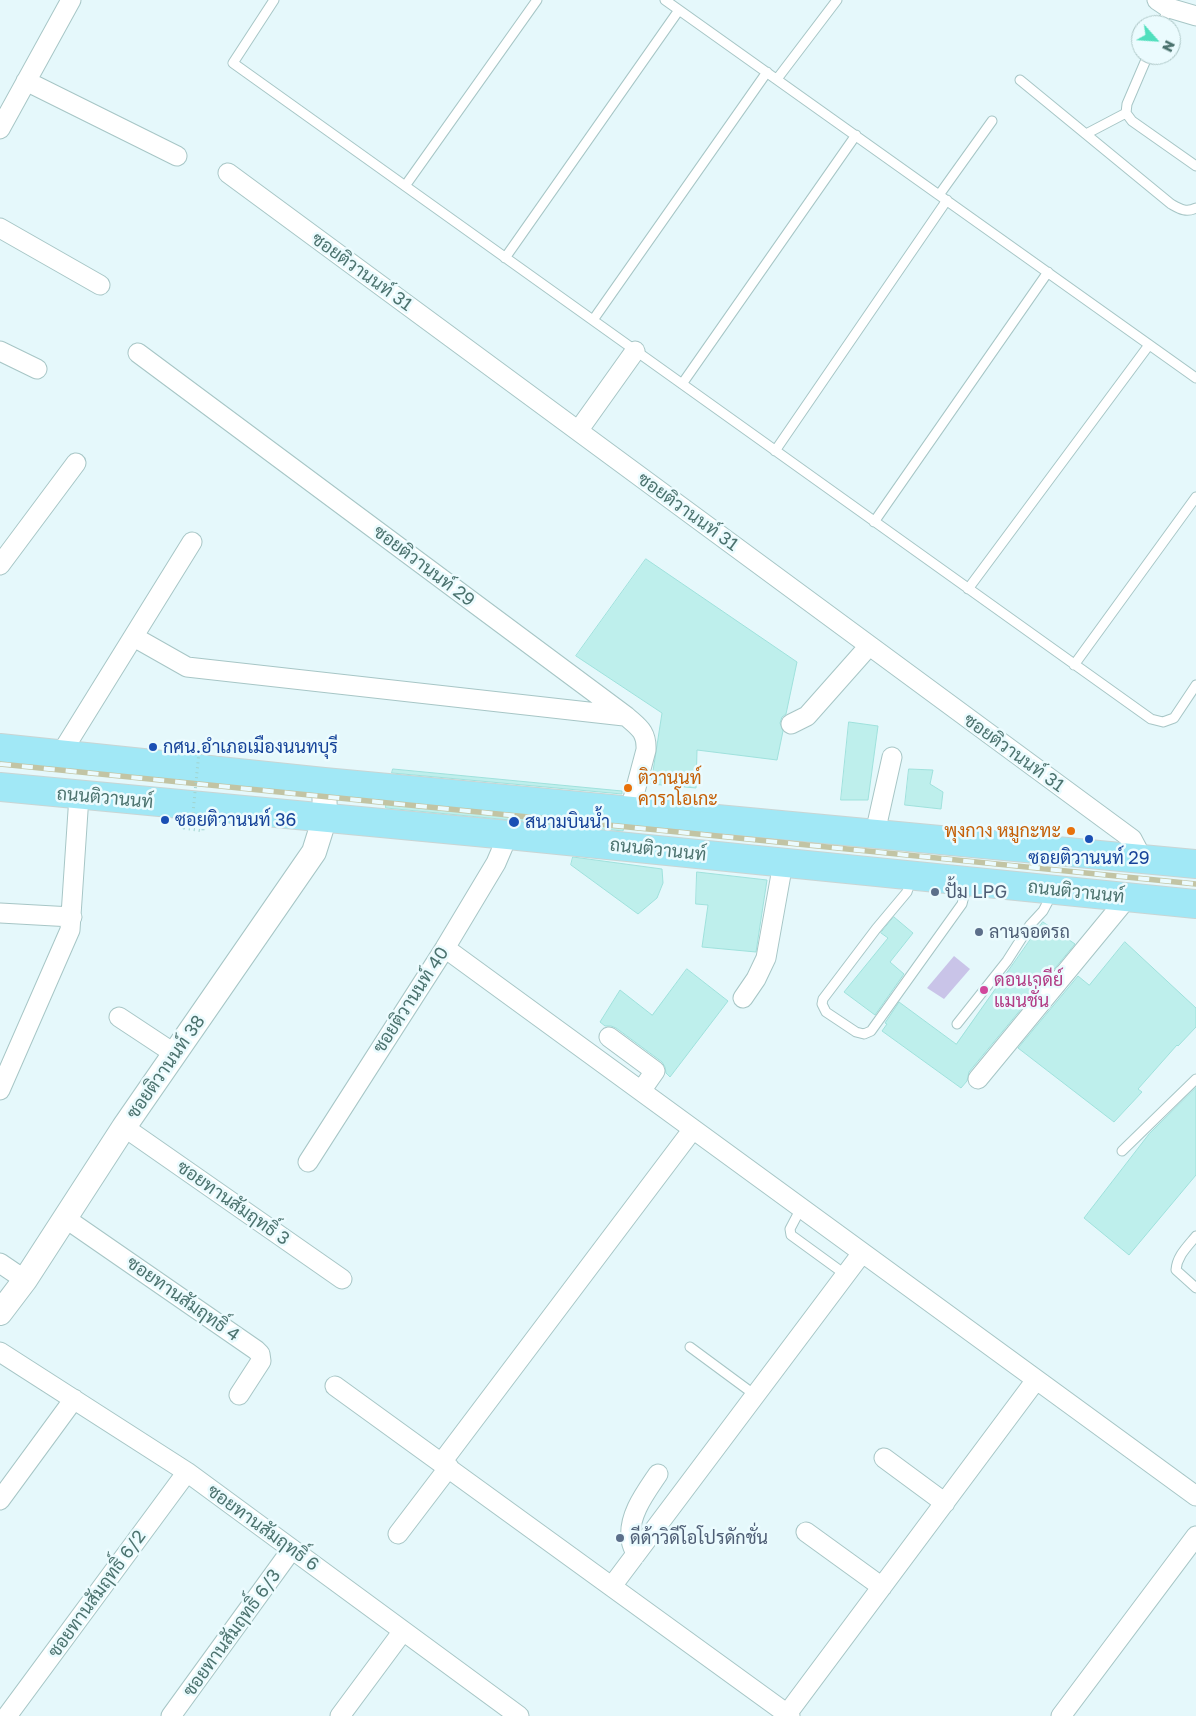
<!DOCTYPE html>
<html>
<head>
<meta charset="utf-8">
<style>
	body { margin:0 }
	#map { position:relative; width:1196px; height:1716px; overflow:hidden; background:#e5f8fb; font-family:"Golos Text",sans-serif }
	canvas { display:block }
	.north { position:absolute; left:1131px; top:15px; width:50px; height:50px; box-sizing:border-box; background:#ebfbfe; border:1px solid #abc5c5; border-radius:50%; rotate:116deg; font-size:14px; font-weight:700; line-height:20px; text-align:center; color:#4c736f }
	.north::after { content:''; display:block; margin:auto; width:18px; height:22px; background:#50dfbd; clip-path:polygon(50% 0,100% 100%,50% 72%,0 100%) }
</style>
</head>
<body>
<div id="map">
<canvas width="1196" height="1716"></canvas>
<div class="north">N</div>
</div>
<script>
const context = document.querySelector('canvas').getContext('2d');
context.lineJoin = 'round';
function fill(path, color) { context.fillStyle = color; context.fill(path, 'evenodd'); }
function trace(path, color, width, dash) { context.strokeStyle = color; context.lineWidth = width; context.lineCap = dash ? 'butt' : 'round'; context.setLineDash(dash || []); context.stroke(path); }
function drawText(font, color, halo, rows, align = 'center') {
  context.font = font + ' "Golos Text",Sarabun,sans-serif'; context.lineWidth = 5; context.setLineDash([]); context.textBaseline = 'middle'; context.strokeStyle = halo; context.fillStyle = color; for (const [text, x, y, turn = 0] of rows) {
    context.save(); context.translate(x, y); context.rotate((+turn || 0) * Math.PI / 180); context.textAlign = isNaN(turn) ? turn : align; if (halo) context.strokeText(text, 0, 0); context.fillText(text, 0, 0); context.restore();
  }
}
const green = new Path2D(`
	M954,956l16,13 -26,30 -17,-11z`);
const building = new Path2D(`
	M646,559l151,103 -11,52 -4,3 -2,6 3,8 -6,29 -80,-10 -1,38 -45,-4 11,-71 -86,-57z
	M849,722l29,4 -10,74h-27z
	M393,769l229,22v3l-230,-21z
	M909,769l24,1 -3,14 13,8 -2,17 -36,-4z
	M386,803l238,23v1l-1,4 -237,-23z
	M573,857l89,12 1,14 -6,15 -19,16 -67,-49z
	M697,872l70,8 -11,72 -54,-5 6,-42 -12,-1z
	M894,917l19,16 -23,29 14,12 -29,41 -31,-23 44,-54 -7,-5z
	M1043,922l32,22 -106,128 -2,9 -6,7 -79,-57 5,-7 -2,-1 14,-21 57,42z
	M1125,942l71,66v19l-18,19 -1,-1 -39,44 4,3 -28,30 -96,-74 60,-72 11,9z
	M687,969l41,32 -58,76 -4,-4 -1,-6 -3,-5 -46,-34 -5,-2h-6l-5,-4 20,-32 32,25z
	M1196,1088v87l-67,80 -45,-37 65,-84z`);
const path = new Path2D(`
	M185,823l-1,5 19,3v-6`);
const service = new Path2D(`
	M274,0l-41,63 918,656 12,3 11,-4 22,-33
	M665,0l531,378
	M1161,25l8,-17
	M1148,55l-21,49 -1,9 6,8 64,45
	M777,79l60,-79
	M1020,80l151,124c9,5 15,9 25,4
	M1086,134l40,-21
	M405,186l132,-186
	M939,195l53,-74
	M505,258l174,-248
	M593,320l174,-248
	M682,384l174,-249
	M775,451l172,-251
	M874,522l174,-250
	M968,589l181,-244
	M1074,665l122,-168
	M911,880l-4,12 -31,37 -53,70 -1,5 4,8 30,20 8,2 7,-3 91,-127 5,-20
	M957,1024l50,-63 23,-36 13,-14 9,-17
	M1122,1151l74,-72
	M801,1208l-11,21 1,6 55,40
	M1196,1236c-9,11 -19,20 -20,34l20,18
	M690,1347l65,48`);
const minor = new Path2D(`
	M1157,0l12,8 27,8
	M26,81l151,75
	M0,129l71,-129
	M228,173l904,666 10,19
	M0,228l100,57
	M0,351l37,18
	M138,353l488,363c12,11 21,15 20,34l-16,60
	M578,431l57,-80
	M0,565l76,-102
	M134,637l53,30 437,49
	M791,724l16,-8 62,-70
	M60,755l132,-213
	M875,833l17,-76
	M0,913l72,4
	M445,948l751,548
	M743,998l13,-19 10,-21 17,-95
	M119,1017l56,37
	M609,1037l46,34 -14,20
	M978,1079l150,-182
	M0,1090l70,-160 9,-134
	M124,1127l218,152
	M308,1162l137,-214 51,-85 12,-28
	M65,1218l191,132 4,4 1,7 -22,34
	M0,1263l25,17
	M0,1352l187,120 332,244
	M335,1386l455,330
	M884,1458l61,45
	M442,1462l251,-333
	M0,1500l74,-101
	M806,1532l76,55
	M398,1534l51,-67
	M636,1554c-2,-5 -5,-10 -5,-15 -3,-24 15,-47 27,-65
	M612,1586l250,-333
	M787,1714l249,-334
	M7,1716l180,-244
	M171,1716l121,-167
	M340,1716l63,-85
	M1061,1716l135,-180`);
const tertiary = new Path2D(`
	M0,1313l25,-33 99,-153 190,-275 11,-35 -1,-35`);
const primary = new Path2D(`
	M0,748l324,34 872,82
	M0,787l508,48 688,69`);
const rail = new Path2D(`
	M0,764l1196,120`);
const pathBridge = new Path2D(`
	M192,823l7,-71`);
const markers = [
	[153,747,5,"#1a4fb4"],
	[628,788,5,"#e8710a"],
	[165,820,5,"#1a4fb4"],
	[514,822,6,"#1a4fb4"],
	[1071,831,5,"#e8710a"],
	[1089,839,5,"#1a4fb4"],
	[935,892,5,"#5c6f8a"],
	[979,932,5,"#5c6f8a"],
	[984,990,5,"#d1479c"],
	[620,1538,5,"#5c6f8a"]
];
const streetNames = [
	["ซอยติวานนท์ 31",362,272,36],
	["ซอยติวานนท์ 31",688,512,36],
	["ซอยติวานนท์ 29",424,566,37],
	["ซอยติวานนท์ 31",1014,753,36],
	["ถนนติวานนท์",105,798,5],
	["ถนนติวานนท์",658,850,6],
	["ถนนติวานนท์",1076,892,6],
	["ซอยติวานนท์ 40",411,1000,-57],
	["ซอยติวานนท์ 38",166,1067,-55],
	["ซอยทานสัมฤทธิ์ 3",233,1203,35],
	["ซอยทานสัมฤทธิ์ 4",183,1299,35],
	["ซอยทานสัมฤทธิ์ 6",263,1528,36],
	["ซอยทานสัมฤทธิ์ 6/2",97,1594,-54],
	["ซอยทานสัมฤทธิ์ 6/3",232,1633,-54]
];
const transitNames = [
	["กศน.อำเภอเมืองนนทบุรี",163,747],
	["ซอยติวานนท์ 36",175,820],
	["สนามบินน้ำ",525,822],
	["ซอยติวานนท์ 29",1089,858,"center"]
];
const foodNames = [
	["ติวานนท์",638,778],
	["คาราโอเกะ",638,799],
	["พุงกาง หมูกะทะ",1061,831,"right"]
];
const serviceNames = [
	["ปั้ม LPG",945,892],
	["ลานจอดรถ",989,932],
	["ดีด้าวิดีโอโปรดักชั่น",630,1538]
];
const hotelNames = [
	["ดอนเจดีย์",994,980],
	["แมนชั่น",994,1001]
];
fill(green, '#c9c4e8');
fill(building, '#beefec');
trace(building, '#9fe1dc', 1);
trace(service, '#a7c6c6', 11);
trace(minor, '#a7c6c6', 21);
trace(tertiary, '#a7c6c6', 26);
trace(primary, '#c9d5d4', 30);
trace(path, '#a1d4d0', 3, [1, 4]);
trace(service, '#fff', 9);
trace(minor, '#fff', 19);
trace(tertiary, '#fff', 24);
trace(primary, '#a1e8f6', 28);
trace(rail, '#c2c4a4', 5.5);
trace(rail, '#ebfbfe', 4, [11]);
trace(pathBridge, '#a1d4d0', 3, [1, 4]);
for (const [x, y, r, color] of markers) { const dot = new Path2D(); dot.arc(x, y, r, 0, 2 * Math.PI); context.fillStyle = color; context.fill(dot); trace(dot, '#ebfbfe', 2); }
drawText('18px', '#4c736f', '#ebfbfe', streetNames);
drawText('18px', '#164399', '#ebfbfe', transitNames, 'left');
drawText('18px', '#c56008', '#ebfbfe', foodNames, 'left');
drawText('18px', '#4e5e75', '#ebfbfe', serviceNames, 'left');
drawText('18px', '#b23c85', '#ebfbfe', hotelNames, 'left');
</script>
</body>
</html>
